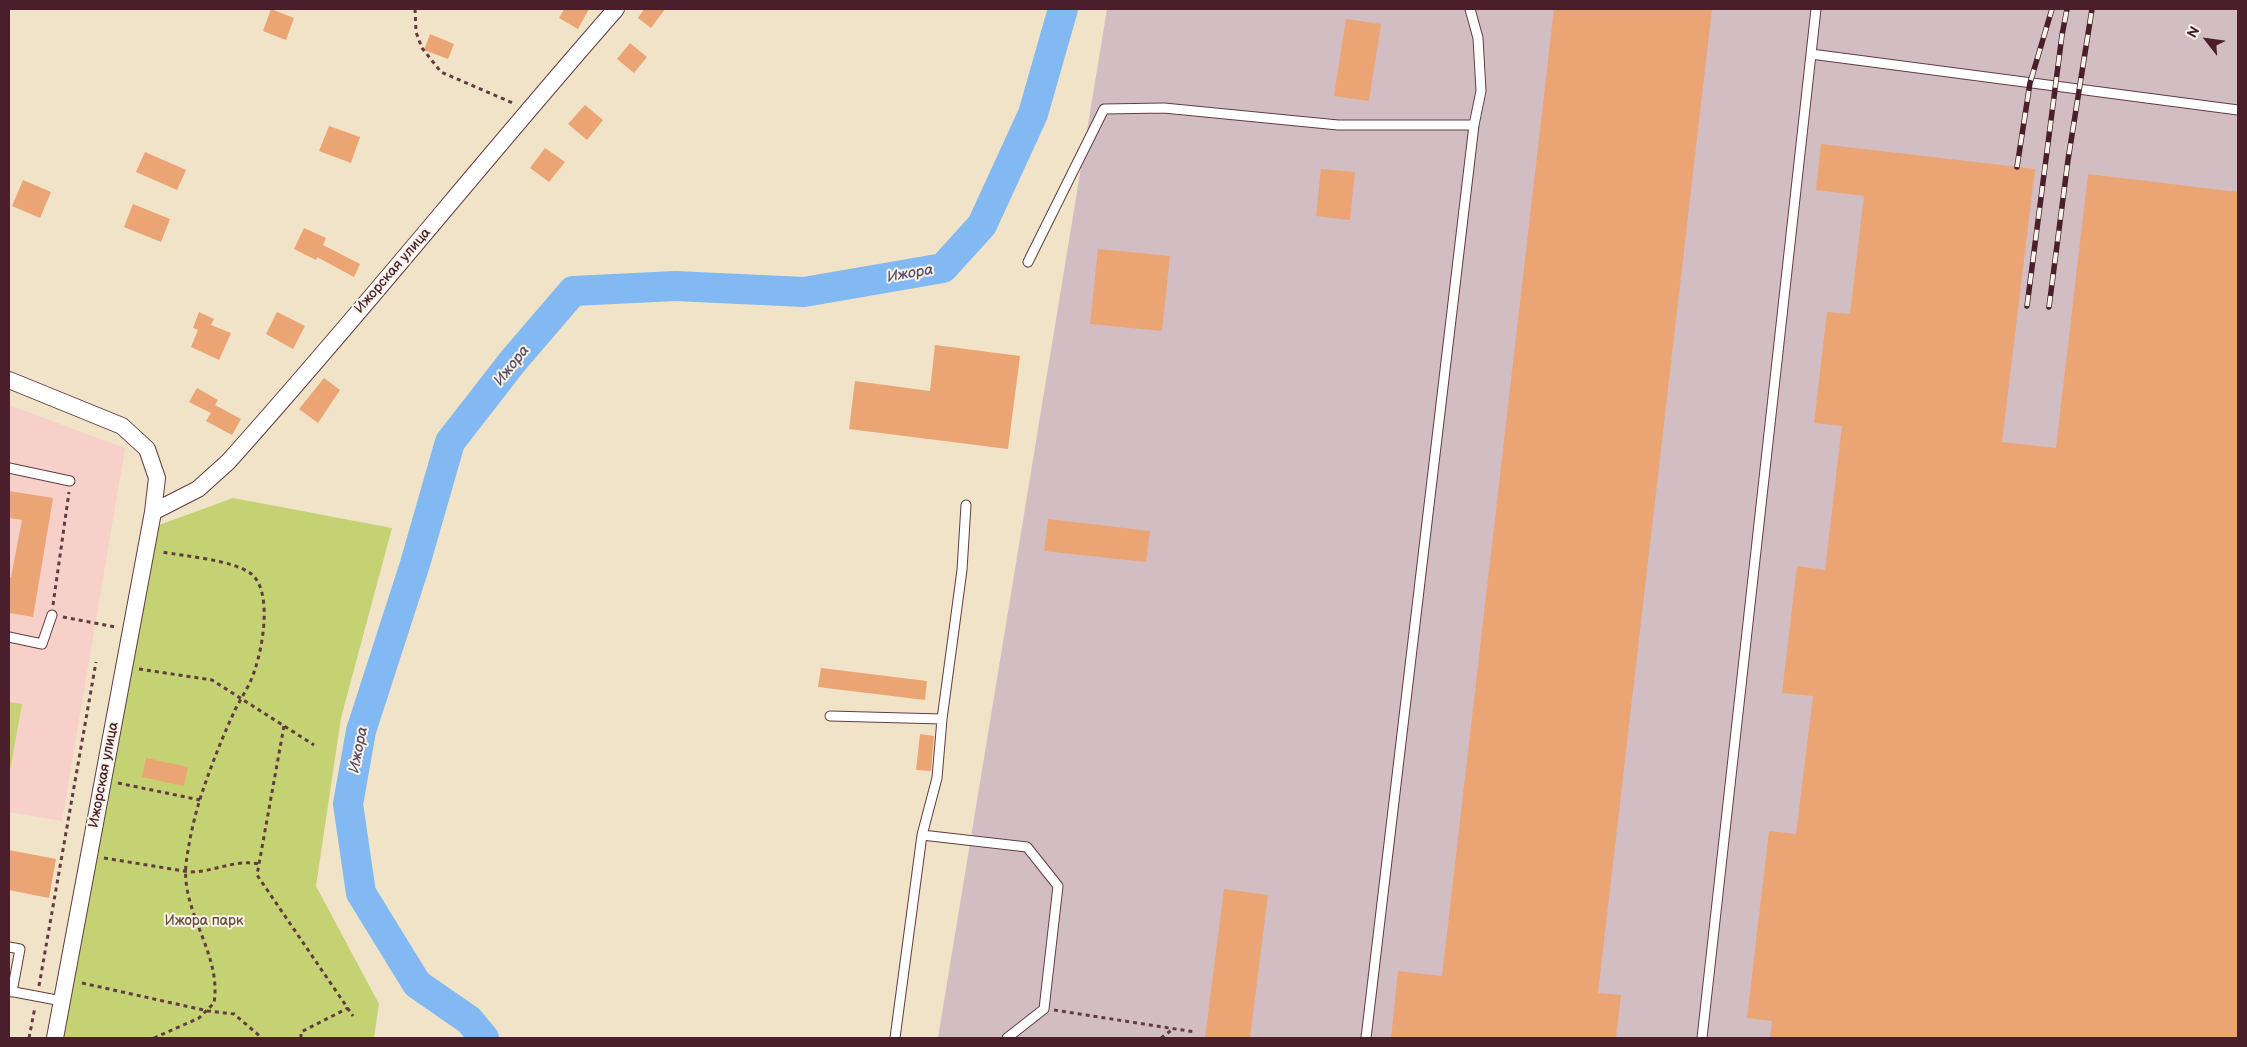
<!DOCTYPE html>
<html>
<head>
<meta charset="utf-8">
<style>
	body { margin:0 }
	#map { position:relative; width:2247px; height:1047px; overflow:hidden; background:#f1e3c8; font-family:"Balsamiq Sans",sans-serif }
	canvas { display:block }
	.frame { position:absolute; inset:0; border:10px solid #4a1f2b; pointer-events:none }
	.north { position:absolute; left:2182px; top:15px; width:50px; height:50px; -webkit-text-stroke:4px #f7f3e8; paint-order:stroke; rotate:300deg; font-size:14px; font-weight:700; line-height:20px; text-align:center; color:#4a1f2b }
	.north::after { content:''; display:block; margin:auto; width:18px; height:22px; background:#4a1f2b; clip-path:polygon(50% 0,100% 100%,50% 72%,0 100%) }
</style>
</head>
<body>
<div id="map">
<canvas width="2247" height="1047"></canvas>
<div class="frame"></div>
<div class="north">N</div>
</div>
<script>
const context = document.querySelector('canvas').getContext('2d');
context.lineJoin = 'round';
function fill(path, color) { context.fillStyle = color; context.fill(path, 'evenodd'); }
function trace(path, color, width, dash) { context.strokeStyle = color; context.lineWidth = width; context.lineCap = dash ? 'butt' : 'round'; context.setLineDash(dash || []); context.stroke(path); }
function drawText(font, color, halo, rows, align = 'center') {
  context.font = font + ' "Balsamiq Sans",sans-serif'; context.lineWidth = 4; context.setLineDash([]); context.textBaseline = 'middle'; context.strokeStyle = halo; context.fillStyle = color; for (const [text, x, y, turn = 0] of rows) {
    context.save(); context.translate(x, y); context.rotate((+turn || 0) * Math.PI / 180); context.textAlign = isNaN(turn) ? turn : align; if (halo) context.strokeText(text, 0, 0); context.fillText(text, 0, 0); context.restore();
  }
}
const built = new Path2D(`
	M9,405l116,43 -63,373 -53,-9z`);
const industrial = new Path2D(`
	M1107,9h1131v1029h-1300z`);
const green = new Path2D(`
	M233,498l159,30 -51,190 -25,168 63,118 -5,34h-311l96,-513z
	M9,702l13,2 -13,72z`);
const river = new Path2D(`
	M484,1038l-15,-18 -52,-36 -56,-91 -13,-89 13,-73 54,-167 35,-122 63,-81 60,-70 102,-5 129,6 139,-24 39,-43 51,-111 30,-105`);
const building = new Path2D(`
	M271,9l23,9 -8,22 -23,-9z
	M564,9h25l-11,20 -19,-11z
	M644,9h21l-14,19 -13,-10z
	M1554,9h158l-114,984 23,2 -5,43h-225l7,-67 44,5z
	M1346,19l35,5 -12,77 -35,-5z
	M430,34l24,10 -6,15 -24,-9z
	M630,43l17,14 -13,16 -17,-14z
	M585,105l18,15 -16,20 -19,-16z
	M329,126l31,11 -9,26 -32,-12z
	M1821,144l214,25 -33,273 54,6 32,-274 150,18v846h-468l2,-17 -25,-3 22,-187 27,3 17,-138 -31,-3 15,-127 28,4 17,-144 -28,-3 13,-111 23,2 14,-118 -48,-6z
	M545,148l20,14 -16,20 -19,-14z
	M145,152l41,18 -9,20 -41,-18z
	M1321,169l34,3 -5,48 -34,-4z
	M23,180l28,12 -11,26 -28,-12z
	M133,204l37,15 -9,23 -37,-15z
	M304,228l22,10 -3,7 37,19 -6,13 -37,-20 -1,3 -22,-11z
	M1098,249l72,7 -8,75 -72,-7z
	M199,312l15,7 -3,6 20,8 -12,27 -28,-13 7,-17 -5,-2z
	M277,312l28,14 -12,23 -27,-15z
	M935,345l85,11 -12,93 -159,-20 6,-48 75,10z
	M324,378l16,12 -22,33 -19,-14z
	M197,388l21,12 -3,5 26,14 -9,16 -26,-14 5,-8 -22,-11z
	M9,491l44,7 -20,119 -24,-4v-36h2l11,-57 -13,-2z
	M1048,519l102,12 -4,31 -102,-11z
	M821,668l106,13 -2,19 -107,-13z
	M920,734l14,2 -3,35 -15,-1z
	M146,758l42,9 -4,19 -42,-9z
	M9,850l47,9 -7,39 -40,-8z
	M1224,889l44,6 -18,143h-45z`);
const path = new Path2D(`
	M415,9l1,23 6,16 19,24 74,32
	M53,605l16,-113
	M63,617l52,10
	M139,669l73,11 102,65
	M284,726l-27,149 96,141
	M118,783l82,17
	M104,858l86,14c24,0 45,-13 69,-8
	M82,983l126,28 26,3 28,24
	M39,986l57,-324
	M1054,1010l141,22
	M29,1038l6,-31
	M154,1038l45,-20 15,-15c8,-49 -33,-90 -28,-139 3,-24 9,-51 17,-74 9,-27 20,-54 32,-80 7,-14 16,-26 20,-41 8,-23 18,-80 -5,-96 -18,-13 -66,-17 -88,-21
	M301,1038v-6l47,-24
	M1161,1038l12,-9`);
const service = new Path2D(`
	M1811,54l427,56
	M1028,262l76,-153 60,-1 174,17h136
	M9,468l61,13
	M9,637l33,7 10,-29
	M830,716l112,3
	M922,835l15,-57 5,-59 20,-149 4,-65
	M9,947l11,2 -8,43
	M9,991l53,10
	M895,1038l27,-203 105,12 31,39 -14,123 -37,29
	M1366,1038l108,-913 7,-34 -3,-53 -8,-29
	M1702,1038l114,-1029`);
const minor = new Path2D(`
	M9,380l113,46 25,23 10,29 -4,34 -98,526
	M153,512l45,-23 30,-27c133,-148 257,-304 388,-453`);
const rail = new Path2D(`
	M2017,167l13,-84 22,-74
	M2027,306l35,-271 5,-26
	M2049,307l19,-147 24,-151`);
const streetNames = [
	["Ижорская улица",393,271,-49],
	["Ижорская улица",104,775,-79]
];
const parkNames = [
	["Ижора парк",204,921]
];
const waterNames = [
	["Ижора",910,274,-10],
	["Ижора",512,366,-51],
	["Ижора",359,750,-79]
];
fill(built, '#f7d0ca');
fill(industrial, '#d2bec2');
fill(green, '#c4d273');
trace(river, '#82b9f2', 30);
fill(building, '#eba473');
trace(service, '#633c43', 11);
trace(minor, '#633c43', 18);
trace(path, '#633c43', 3, [4, 4]);
trace(service, '#fff', 9);
trace(minor, '#fff', 16);
trace(rail, '#4a1f2b', 5.5);
trace(rail, '#f7f3e8', 4, [11]);
drawText('14px', '#4a1f2b', '#f7f3e8', streetNames);
drawText('14px', '#684c3d', '#f7f3e8', parkNames);
drawText('italic 15px', '#5b4d67', '#f7f3e8', waterNames);
</script>
</body>
</html>
